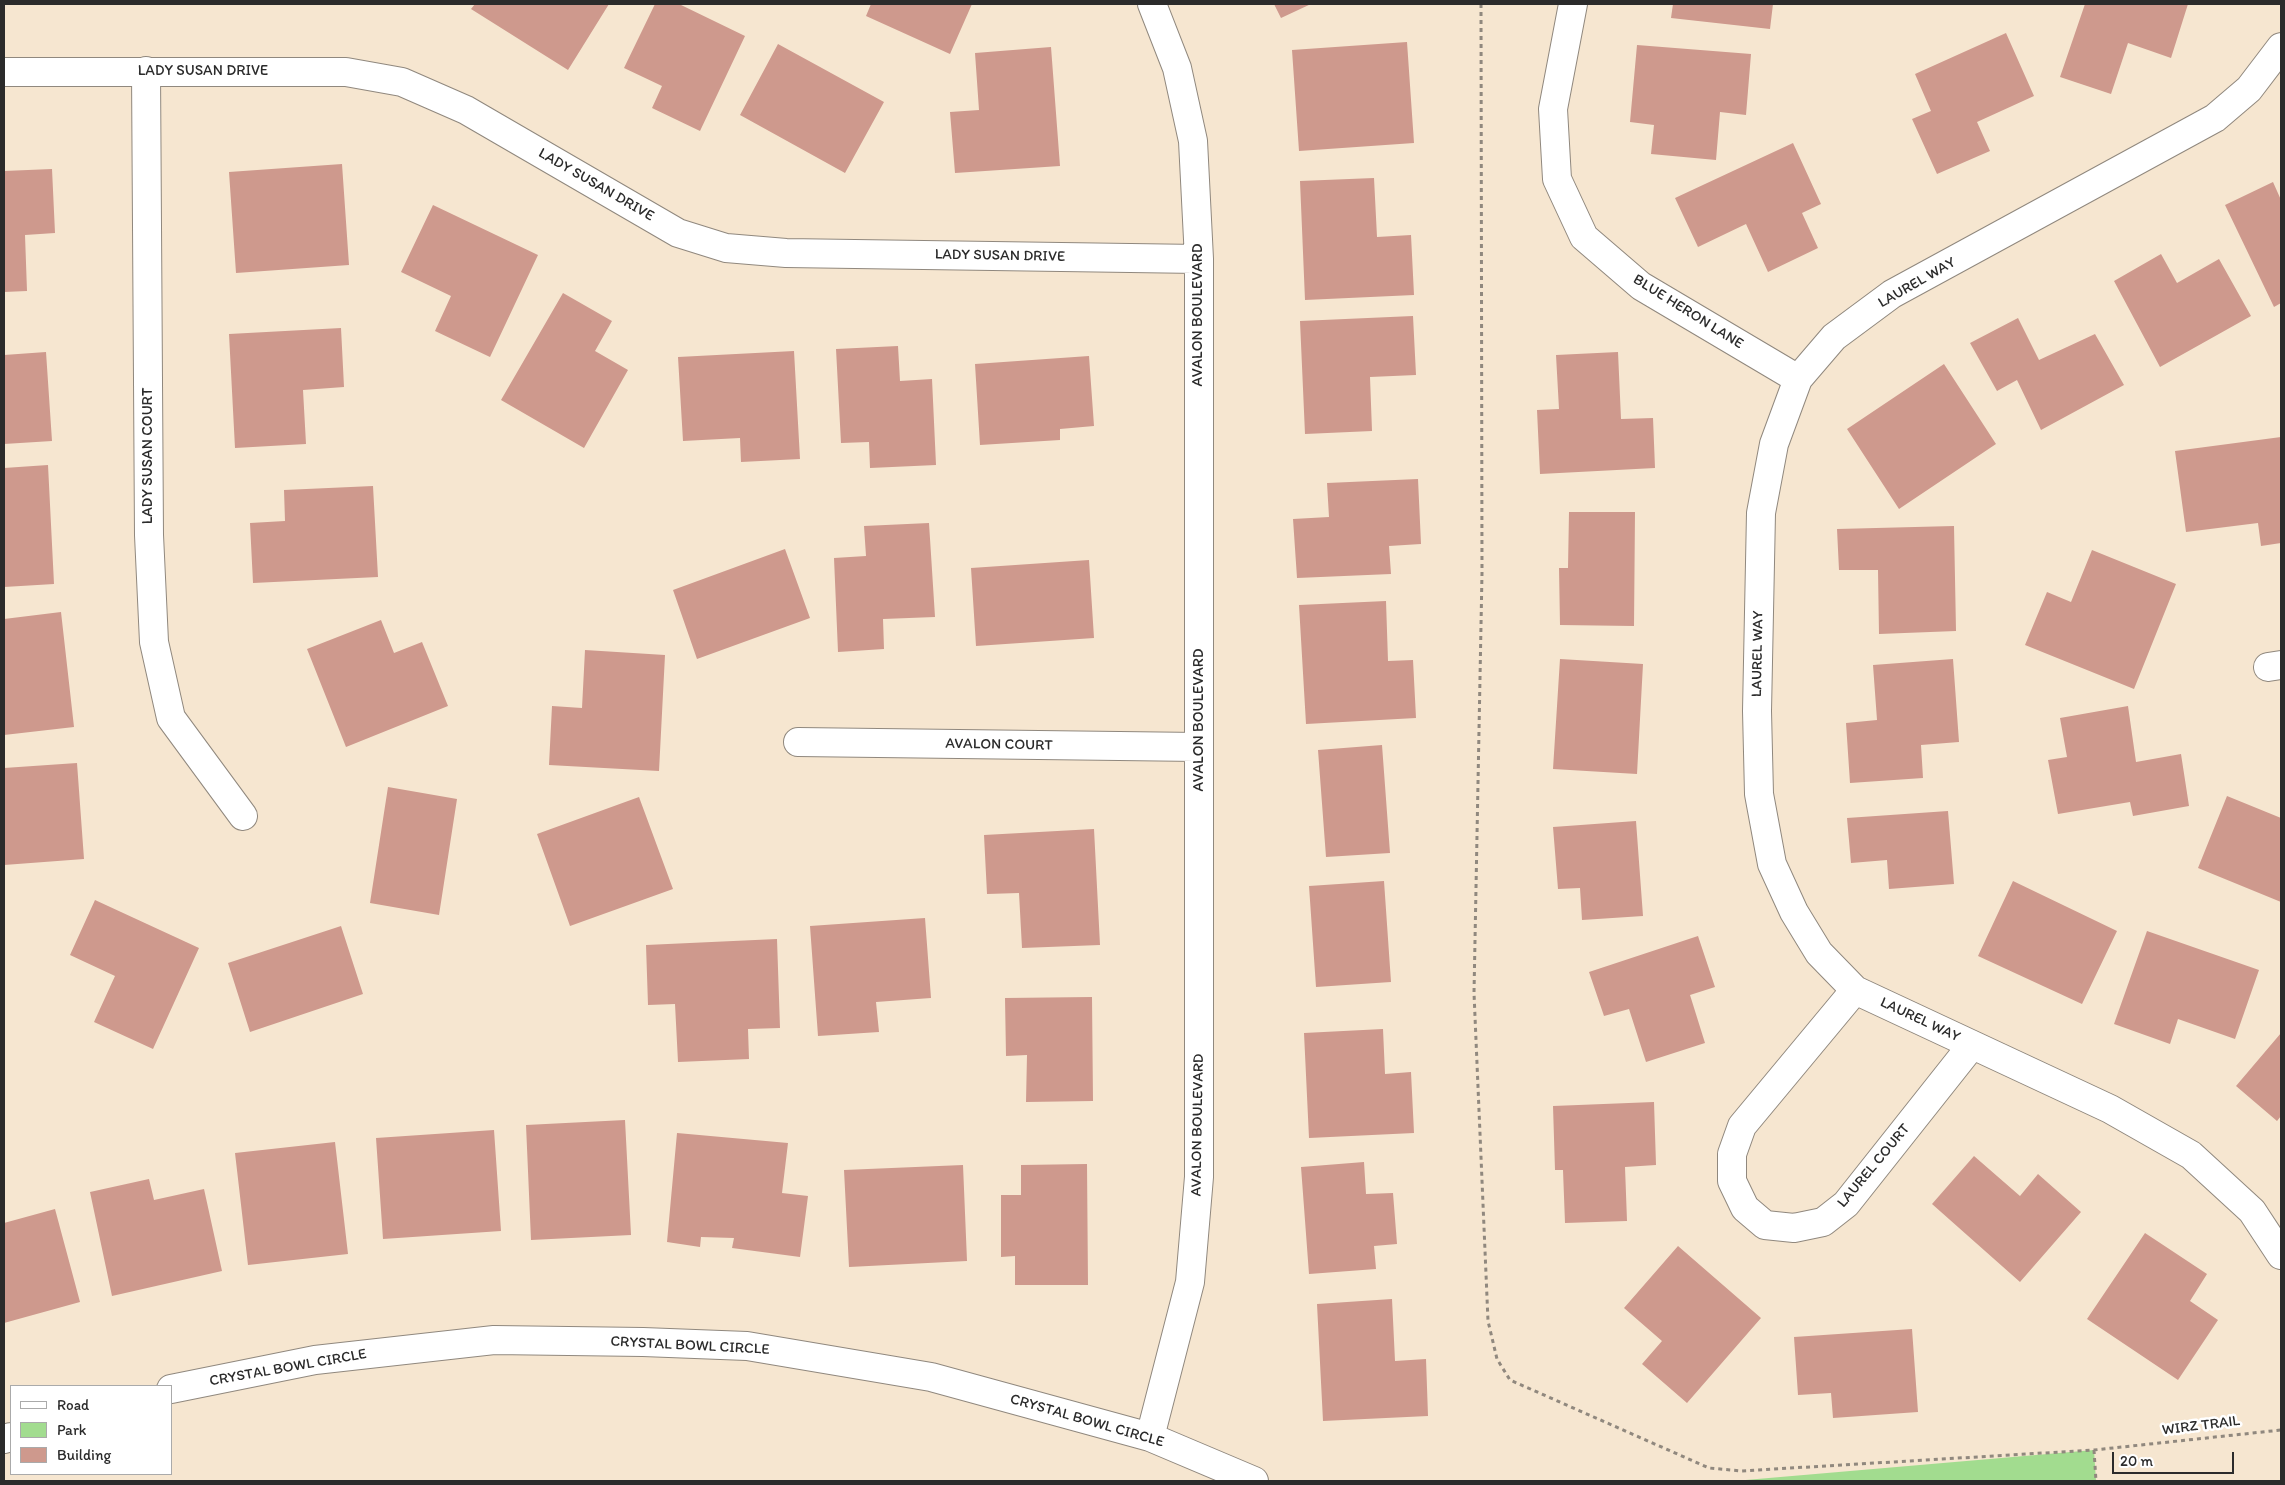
<!DOCTYPE html>
<html>
<head>
<meta charset="utf-8">
<style>
	body { margin:0 }
	#map { position:relative; width:2285px; height:1485px; overflow:hidden; background:#f6e6d0; font-family:Itim,sans-serif }
	canvas { display:block }
	.frame { position:absolute; inset:0; border:5px solid #2b2b2b; pointer-events:none }
	.legend { position:absolute; left:10px; top:1385px; width:162px; height:90px; box-sizing:border-box; background:#fff; border:1px solid #aaa; margin:0; padding:6px 9px; list-style:none; font-size:15px; color:#2b2b2b }
	.legend li { display:flex; align-items:center; gap:10px; height:25px }
	.legend b { width:25px; border:1px solid #aaa }
	.scale { position:absolute; left:2112px; top:1452px; width:122px; height:22px; box-sizing:border-box; border:2px solid #2b2b2b; border-top:0; padding-left:6px; font-size:15px; line-height:18px; white-space:nowrap; color:#2b2b2b; -webkit-text-stroke:4px #fff; paint-order:stroke }
</style>
</head>
<body>
<div id="map">
<canvas width="2285" height="1485"></canvas>
<div class="frame"></div>
<ul class="legend">
<li><b style="height:6px;background:#fff"></b>Road</li>
<li><b style="height:14px;background:#a2dc8f"></b>Park</li>
<li><b style="height:14px;background:#ce998d"></b>Building</li>
</ul>
<div class="scale">20 m</div>
</div>
<script>
const context = document.querySelector('canvas').getContext('2d');
context.lineJoin = 'round';
function fill(path, color) { context.fillStyle = color; context.fill(path, 'evenodd'); }
function trace(path, color, width, dash) { context.strokeStyle = color; context.lineWidth = width; context.lineCap = dash ? 'butt' : 'round'; context.setLineDash(dash || []); context.stroke(path); }
function drawText(font, color, halo, rows, align = 'center') {
  context.font = font + ' Itim,sans-serif'; context.lineWidth = 5; context.setLineDash([]); context.textBaseline = 'middle'; context.strokeStyle = halo; context.fillStyle = color; for (const [text, x, y, turn = 0] of rows) {
    context.save(); context.translate(x, y); context.rotate((+turn || 0) * Math.PI / 180); context.textAlign = isNaN(turn) ? turn : align; if (halo) context.strokeText(text, 0, 0); context.fillText(text, 0, 0); context.restore();
  }
}
const green = new Path2D(`
	M2094,1450l2,31h-362z`);
const building = new Path2D(`
	M475,4h134l-41,66 -97,-61z
	M655,4h24l66,32 -45,95 -48,-23 10,-22 -38,-18z
	M871,4h101l-22,50 -84,-38z
	M1274,4h37l-30,14z
	M1673,4h100l-3,25 -99,-11z
	M2085,4h103l-17,54 -43,-15 -17,51 -51,-17z
	M2006,33l28,63 -57,26 13,29 -53,23 -25,-55 19,-8 -16,-37z
	M1407,42l7,101 -115,8 -7,-101z
	M778,44l106,58 -39,71 -105,-58z
	M1637,45l114,9 -5,61 -26,-3 -4,48 -65,-6 3,-29 -24,-3z
	M1051,47l9,119 -105,7 -5,-61 29,-2 -4,-57z
	M1793,143l28,61 -19,9 16,35 -50,24 -22,-48 -48,23 -23,-49z
	M342,164l7,101 -113,8 -7,-101z
	M52,169l3,64 -30,2 2,56 -23,1v-121z
	M1374,178l3,59 34,-2 3,60 -109,5 -5,-119z
	M2273,182l8,18v103l-7,4 -49,-102z
	M433,205l105,50 -48,102 -55,-26 16,-35 -50,-24z
	M2161,254l16,29 42,-24 32,57 -91,51 -46,-86z
	M563,293l49,28 -17,30 33,19 -44,78 -83,-48z
	M1413,316l3,59 -46,2 2,54 -67,3 -5,-113z
	M2018,318l21,42 56,-26 29,51 -83,45 -24,-50 -20,11 -27,-48z
	M341,328l3,59 -41,3 3,54 -71,4 -6,-114z
	M898,346l2,35 32,-2 4,86 -66,3 -1,-26 -28,1 -5,-94z
	M794,351l6,108 -59,3 -1,-24 -57,3 -5,-84z
	M46,352l6,89 -48,3v-89z
	M1618,352l3,67 32,-1 2,50 -115,6 -3,-64 22,-1 -3,-54z
	M1089,356l5,70 -34,3v11l-80,5 -5,-81z
	M1944,364l52,80 -97,65 -52,-80z
	M2281,437v106l-20,3 -3,-23 -72,9 -11,-81z
	M48,465l6,119 -50,3v-119z
	M1418,479l3,65 -32,2 2,28 -94,4 -4,-59 36,-2 -2,-34z
	M373,486l5,91 -125,6 -3,-60 35,-2 -1,-31z
	M1569,512h66l-1,114 -74,-1 -1,-57h9z
	M929,523l6,94 -52,2 1,30 -46,3 -4,-94 32,-2 -2,-30z
	M1954,526l2,105 -77,3 -1,-64h-39l-2,-41z
	M785,549l25,69 -113,41 -24,-69z
	M2092,550l84,34 -42,105 -109,-44 22,-53 24,10z
	M1089,560l5,78 -118,8 -5,-78z
	M1386,601l2,60 25,-1 3,58 -110,6 -7,-119z
	M61,612l13,115 -70,8v-116z
	M381,620l13,33 28,-11 26,64 -102,41 -39,-98z
	M585,650l80,5 -6,116 -110,-6 3,-59 30,2z
	M1560,659l83,5 -6,110 -84,-5z
	M1953,659l6,83 -38,3 2,33 -73,5 -4,-60 31,-3 -4,-55z
	M2128,706l8,56 45,-8 8,52 -56,10 -3,-14 -72,12 -10,-54 19,-3 -7,-39z
	M1382,745l8,108 -64,4 -8,-107z
	M77,763l7,96 -80,6v-97z
	M388,787l69,12 -18,116 -69,-12z
	M2227,796l54,22v84l-83,-34z
	M639,797l34,92 -103,37 -33,-92z
	M1948,811l6,73 -65,5 -2,-29 -36,3 -4,-45z
	M1636,821l7,95 -61,4 -2,-32 -22,1 -5,-62z
	M1094,829l6,116 -78,3 -3,-55 -32,1 -3,-59z
	M1384,881l7,101 -75,5 -7,-101z
	M2013,881l104,50 -35,73 -104,-48z
	M95,900l104,48 -46,101 -59,-27 21,-46 -45,-21z
	M925,918l6,80 -55,4 3,30 -61,4 -8,-110z
	M341,926l22,68 -113,38 -22,-69z
	M2147,931l112,39 -24,69 -57,-20 -8,25 -56,-20z
	M1698,936l17,51 -25,8 15,48 -59,19 -17,-53 -25,7 -15,-44z
	M777,939l3,89 -32,1 1,30 -71,3 -3,-58 -27,1 -2,-60z
	M1092,997l1,104 -67,1 1,-47 -21,1 -1,-58z
	M1383,1029l2,45 26,-2 3,61 -105,5 -5,-105z
	M2281,1033v83l-4,5 -41,-35z
	M1654,1102l2,63 -31,2 2,54 -62,2 -2,-53h-8l-2,-64z
	M625,1120l6,115 -100,5 -5,-115z
	M494,1130l7,101 -118,8 -7,-101z
	M677,1133l111,10 -6,50 26,3 -8,61 -68,-9 2,-10 -33,-1 -1,10 -33,-5z
	M335,1142l13,112 -100,11 -13,-112z
	M1974,1156l46,40 18,-22 43,38 -61,70 -88,-78z
	M1364,1162l2,32 27,-1 4,51 -23,2 2,23 -67,5 -8,-107z
	M1087,1164l1,121h-73v-29l-14,1v-62h20v-30z
	M963,1165l4,96 -118,6 -5,-97z
	M149,1179l5,21 50,-11 18,82 -110,25 -22,-104z
	M55,1209l25,93 -76,21v-100z
	M2145,1233l62,41 -17,27 28,19 -40,60 -91,-61z
	M1678,1246l83,72 -74,85 -45,-39 20,-23 -38,-33z
	M1392,1299l3,62 31,-2 2,57 -105,5 -6,-117z
	M1912,1329l6,83 -85,6 -2,-25 -33,2 -4,-58z`);
const path = new Path2D(`
	M1481,4l1,569 -8,420 14,328 9,38 13,21 199,88 32,3 353,-21 187,-20
	M2094,1450l2,31`);
const minor = new Path2D(`
	M1573,4l-20,105 4,70 27,58 57,49 157,93
	M2281,47l-32,42 -34,29 -323,176 -58,43 -36,42 -24,65 -13,69 -4,198 2,83 13,70 22,48 25,41 36,37 255,119 81,46 61,56 29,44
	M146,71l3,464 5,107 17,76 72,98
	M4,72h342l56,10 64,28 212,123 48,15 60,5 413,6
	M2268,667l13,-2
	M798,742l401,5
	M1855,990l-113,136 -10,28v27l13,27 20,17 29,3 29,-6 23,-18 126,-159
	M171,1389l144,-29 179,-20 149,2 104,4 184,31 219,60 104,44
	M1150,1437l40,-155 9,-105v-918l-6,-118 -16,-73 -25,-64
	M4,1439l7,-2`);
const streetNames = [
	["LADY SUSAN DRIVE",203,71],
	["LADY SUSAN DRIVE",596,185,30],
	["LADY SUSAN DRIVE",1000,256,1],
	["LAUREL WAY",1917,283,-30],
	["BLUE HERON LANE",1688,312,32],
	["AVALON BOULEVARD",1198,315,-90],
	["LADY SUSAN COURT",148,456,-90],
	["LAUREL WAY",1758,654,-89],
	["AVALON BOULEVARD",1199,720,-90],
	["AVALON COURT",999,745,1],
	["LAUREL WAY",1920,1020,25],
	["AVALON BOULEVARD",1198,1125,-89],
	["LAUREL COURT",1874,1166,-50],
	["CRYSTAL BOWL CIRCLE",690,1346,3],
	["CRYSTAL BOWL CIRCLE",288,1368,-10],
	["CRYSTAL BOWL CIRCLE",1087,1421,16],
	["WIRZ TRAIL",2201,1426,-7]
];
fill(green, '#a2dc8f');
fill(building, '#ce998d');
trace(minor, '#90887e', 30);
trace(path, '#90887e', 3, [4, 4]);
trace(minor, '#fff', 28);
drawText('15px', '#2b2b2b', '#fff', streetNames);
</script>
</body>
</html>
